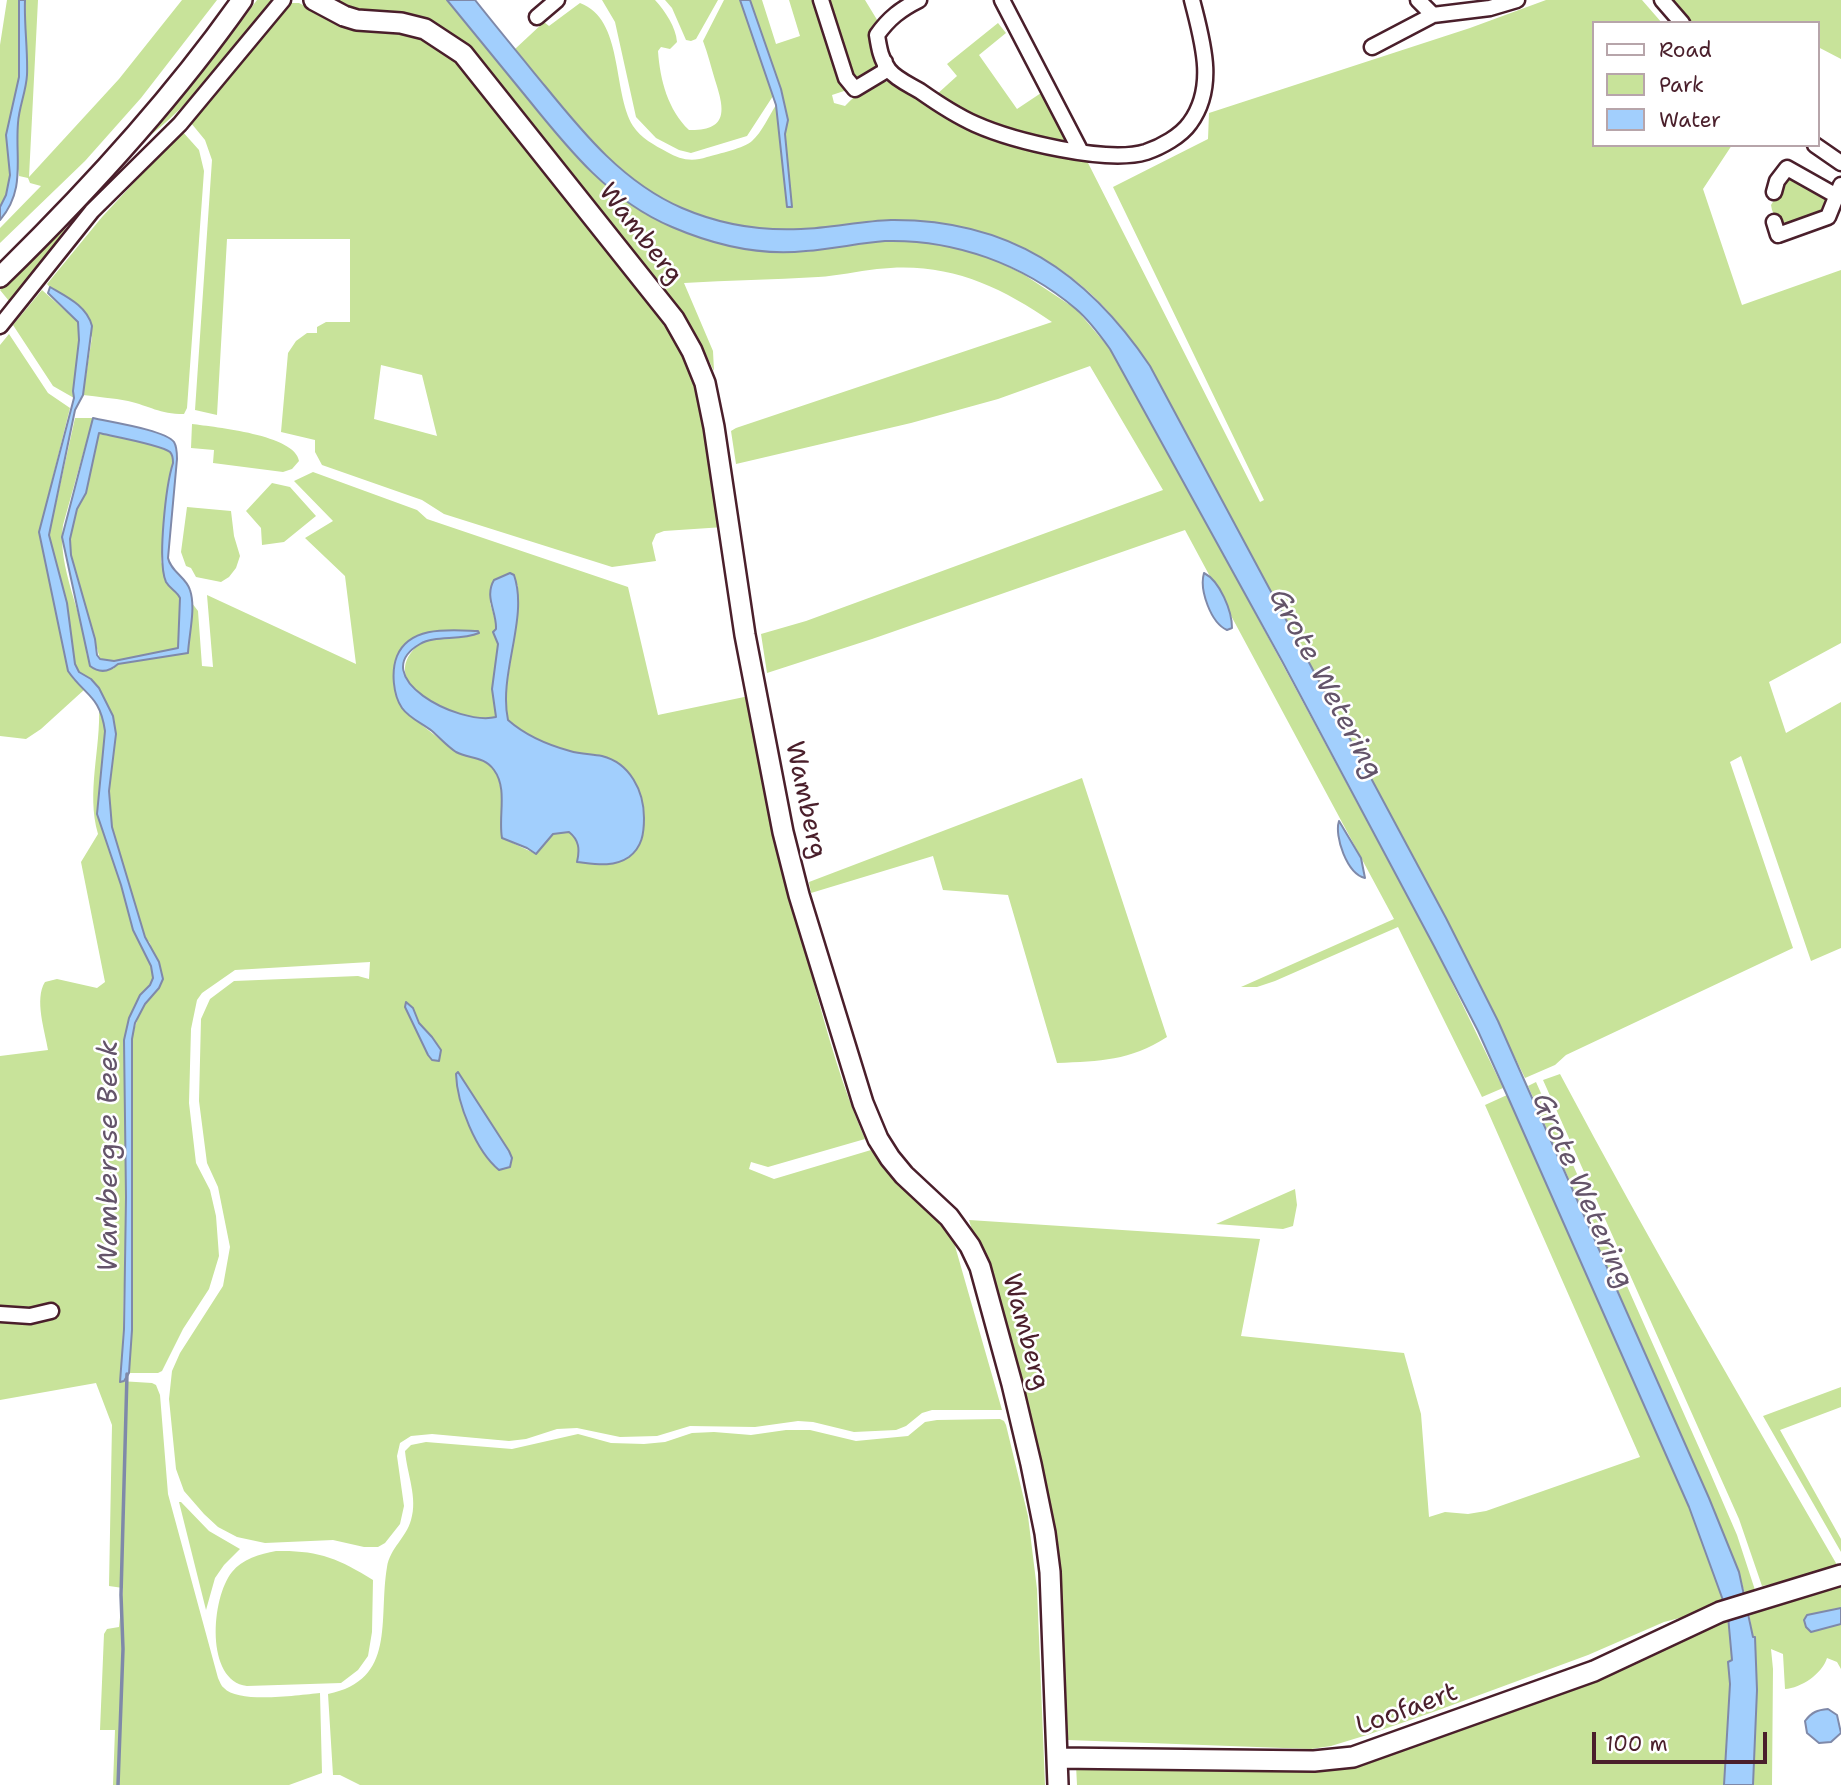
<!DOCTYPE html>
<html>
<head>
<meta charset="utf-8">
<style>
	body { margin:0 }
	#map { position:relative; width:1841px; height:1785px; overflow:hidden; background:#fff; font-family:"Shantell Sans",sans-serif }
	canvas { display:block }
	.legend { position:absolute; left:1592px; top:21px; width:228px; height:126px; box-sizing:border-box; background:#fff; border:2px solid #b7a5aa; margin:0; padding:9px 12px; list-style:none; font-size:21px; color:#4a1f2b }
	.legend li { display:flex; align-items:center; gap:14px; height:35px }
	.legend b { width:35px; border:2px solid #b7a5aa }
	.scale { position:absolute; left:1592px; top:1732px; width:175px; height:32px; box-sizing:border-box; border:4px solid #4a1f2b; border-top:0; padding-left:9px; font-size:21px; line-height:24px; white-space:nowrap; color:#4a1f2b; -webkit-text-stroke:5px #fff; paint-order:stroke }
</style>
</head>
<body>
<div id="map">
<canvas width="1841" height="1785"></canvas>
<ul class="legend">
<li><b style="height:9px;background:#fff"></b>Road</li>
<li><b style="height:19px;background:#c8e39a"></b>Park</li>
<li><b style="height:19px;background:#a2cffd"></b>Water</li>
</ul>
<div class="scale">100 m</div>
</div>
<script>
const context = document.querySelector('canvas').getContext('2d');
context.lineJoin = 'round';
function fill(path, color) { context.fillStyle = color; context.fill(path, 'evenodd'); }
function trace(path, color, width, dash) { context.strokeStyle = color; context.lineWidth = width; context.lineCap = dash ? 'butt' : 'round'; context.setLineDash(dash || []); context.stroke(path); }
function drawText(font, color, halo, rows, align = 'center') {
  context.font = font + ' "Shantell Sans",sans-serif'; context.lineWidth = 5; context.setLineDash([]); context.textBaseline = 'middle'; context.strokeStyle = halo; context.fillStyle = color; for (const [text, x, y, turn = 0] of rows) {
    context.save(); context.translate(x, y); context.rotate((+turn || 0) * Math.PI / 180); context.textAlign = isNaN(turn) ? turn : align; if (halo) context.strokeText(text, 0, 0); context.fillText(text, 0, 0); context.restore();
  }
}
const green = new Path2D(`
	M7,0h12v77l-13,58 4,40 -4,20 -6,12v-162z
	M25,0h13l-9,177 90,-98 63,-79h35l-76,98 -56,63 -85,82v-15l41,-42 -11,-3 -2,-5 -9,-2 -3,-23 2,-36 9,-41z
	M257,0h15c-39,52 -79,103 -131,143l68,-79z
	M317,0h130l123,150 75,64 52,22 51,14 57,2 79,-11 34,1 39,6 29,8 37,18 53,35 34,40 18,28 306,569 69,142 -21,9 -84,-170 -123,54 -18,6h-16l153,-68 -209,-389 -313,109 -105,34 -6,-39 45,-13 357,-131 -73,-124 -92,33 -87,24 -175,41 -5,-33 5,-3 316,-106c-55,-38 -107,-61 -175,-53 -20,2 -39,7 -59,8 -45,3 -89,3 -134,6l29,68 1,20 -21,-42 -44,-59 -169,-205 -25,-27 -85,-20z
	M602,0h53c10,11 21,27 22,42l-7,7 -9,-2 -3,4c2,29 10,59 31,79 41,1 35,-22 26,-50 -4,-13 -7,-26 -12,-39l21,-41h16l33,96 -26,40 -56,17 -12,-3 -23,-12 -20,-21 -21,-95z
	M665,0h53l-22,39 -5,2 -5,-1 -14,-32z
	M750,0h12l14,44 24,-8 -11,-36h76l14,23 4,46 -36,21 -15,5 2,8 11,3c14,-15 26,-23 47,-25l45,26 149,52 174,343 4,-2 -151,-313 95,-48 1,-26 261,-85 76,-28h96l20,23h-68v122h138l-29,44 39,116 99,-35v373l-72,39 17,51 55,-31v246l-30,13 -70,-205 -11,6 63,186 -227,107 -11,10 -30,13 -79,-160 -296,-552c-45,-68 -91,-111 -171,-133 -29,-8 -58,-13 -89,-13 -30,1 -59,8 -89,10 -40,1 -83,-6 -119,-22 -73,-32 -119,-100 -167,-159l29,-27 5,4 31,-23c44,16 32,88 53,123 8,12 21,19 34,26 13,8 26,10 40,5 11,-3 38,-9 45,-16 10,-9 17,-25 24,-36l11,102 5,-1 -7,-72 3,-14 -7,-31z
	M1667,0h174v59l-23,-12v-24h-131z
	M291,3h8l32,16 77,11 35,15 188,222 67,108 26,152 -60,4 -8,3 -4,9 4,18 -44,6 -168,-53 -22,-14 -100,-35 -7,-13v-12l-34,-8 7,-79 8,-12 11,-8h10v-6l9,-5h24v-83h-123l-10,176 -22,-5 17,-250 -7,-20 -14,-17zM381,365l41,10 15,61 -63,-17z
	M998,23l8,10 -27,22 38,54 24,-16 31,52 -76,-18 -61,-31 22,-20 -10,-12z
	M182,131l17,19 5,21 -17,237 -3,6c-25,0 -34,-8 -56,-13 -15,-3 -30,-4 -45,-6l9,-58 -45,-53 55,-67z
	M1790,175l40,23c-4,7 -7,14 -14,18 -17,10 -42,13 -45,-11z
	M78,209l-20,31 -49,61 -9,-11z
	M42,290l36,32 1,18 -6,51 1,7 -21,-12 -40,-61z
	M9,334l39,59 22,15 -31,124 29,139 6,9 11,9 -44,40 -15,10 -26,-3v-391z
	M75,418h18l-30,107c-6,43 20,87 24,131l26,13 5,-5 70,-11 4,-50 6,8 4,55 11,1 -6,-72 149,69 -11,-88 -40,-38 28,-17 -39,-40 19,-9 104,38 10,9 201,68 30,128 91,-19c13,95 37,188 63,281 15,55 30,110 53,162l-97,28 -17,-5 -2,7 25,10 97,-29 25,33 47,40 10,16 49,171h-70l-10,3 -16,13 -10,4 -42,2 -41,-10 -15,-1 -43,6 -65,-1 -33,10 -37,1 -43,-9 -20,1 -31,10 -17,2 -77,-7 -21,2 -11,7 -3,13 7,50 -4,18 -15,19 -7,4h-14l-31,-7 -68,3 -28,-6 -19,-10 -14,-13 -20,-23 -8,-22 -7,-70 3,-28 8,-18 43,-67 7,-39 -12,-60 -11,-24 -8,-62 2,-82 9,-20 24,-18 124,-5 11,3 1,-17 -135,8 -33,23 -5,7 -6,29 -2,74 7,60 14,27 6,26 3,40 -10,33 -26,40 -21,42 -4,2h-29l3,-43v-291c4,-20 12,-38 27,-51l-9,-45 -5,-6 -33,-110 -3,-36 7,-57 -25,-55 -12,-7 -4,-8 -8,-61 -18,-68zM518,585l-4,54 -9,59 3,22c17,15 40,25 62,31 35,9 53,2 70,42l-31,72 -32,-4c3,-12 2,-21 -8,-29l-16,2 -17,20 -34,-16c-3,-16 2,-33 -1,-49 -7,-38 -28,-25 -50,-41 -16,-12 -31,-25 -47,-37l-4,-61c22,-24 49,-19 79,-18 -19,10 -47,0 -63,15 -42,41 47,78 80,70l-4,-28 6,-45 -2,-21 -6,-20z
	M192,424c23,3 104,11 107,37l-7,8 -9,3 -70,-9 1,-13 -23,-2z
	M98,432c13,4 64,13 72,20 2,3 3,7 3,11l-12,99 19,36 -2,50 -64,13 -14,-2 -29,-104 -1,-16 7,-30 9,-16z
	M272,483l18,4 26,29 -32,26 -22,3 -1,-17 -15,-17z
	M187,507l44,4 3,25 6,20 -4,12 -7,9 -8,5 -25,-5 -5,-9 -5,-2 -5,-14z
	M99,706l6,25 -8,83 24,71 12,45 18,36 2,12 -3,7 -10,10 -11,23 -4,107 1,72 -4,175 -2,9 32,2 4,2 4,10 8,99 50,184c2,4 3,8 6,10 14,16 75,7 96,5l2,80 -33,12h-176l2,-55h-15l4,-96 3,-5 12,-2 4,-39 -14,-2 3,-161 -16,-42 -96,17v-80l11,-6 -11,-1v-257l48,-6c-3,-19 -14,-51 -3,-68l12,-3 40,9 8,-6 -24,-120 17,-28c-12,-42 3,-85 1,-128z
	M1082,778l85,259c-38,24 -66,24 -110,26l-49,-168 -65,-5 -10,-34 -122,37 -2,-11z
	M1560,1074c89,168 185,332 280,496l-78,16 -23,-67 -196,-439z
	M1536,1082l173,388 28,65 18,55 -10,5 -6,-23 -30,-74 -181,-412z
	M1507,1095l182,412 35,96 -21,9 -39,10 -76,33 -152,56 -69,24 -36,11 -20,3 -243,-9 -13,-186 -53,-227 -33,-107 291,19 -19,97 163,17 17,61 8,103 16,-5 23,2 18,-3 154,-54 -155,-352z
	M1295,1189l2,16 -4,21 -10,3 -67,-5z
	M1841,1387v20l-61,23 61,109v13l-78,-136z
	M1000,1419l4,2 2,4 22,91 9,73 8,196h-685l-20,-10h-7l-5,-81c69,-14 50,-74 59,-127 3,-19 19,-29 24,-47 7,-22 -4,-46 -6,-69l6,-6 15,-3 86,7 66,-15 33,9 33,1 21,-2 27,-9 22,-1 37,3 35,-5h24l46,11 52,-5 17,-14 12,-2z
	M179,1502h2l28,29 31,18 -16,16 -9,13 -9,32z
	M276,1551c41,-1 62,7 97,29l-1,52 -4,24 -10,14 -17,13 -94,3c-42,-5 -36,-88 -15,-114 10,-13 28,-18 44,-21z
	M1841,1579v29l-8,1 -22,23 30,-8v45l-4,-7 -10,-4c-5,16 -26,30 -42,31l-2,-35 -12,-5 2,20 -1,116h-19l4,-95 -2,-52h-2l-5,-32z
	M1728,1616l4,44 -4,3 2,21 -6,101h-647l-1,-20 262,4 217,-79z`);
const water = new Path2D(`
	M19,0h6c-1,25 3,50 2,75 -1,17 -8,32 -9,48 -3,36 8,67 -18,97v-13l6,-12 4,-20 -4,-40 13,-58z
	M447,0h28c23,29 47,58 70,86 39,48 79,97 137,122 37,16 79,23 119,21 30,-1 60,-8 90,-9 117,-1 196,52 259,146l296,552 52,103 211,477 30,74 14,65h2l2,53 -4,95h-29l6,-101 -2,-22 4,-2 -4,-44 -4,-13 -35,-96 -182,-412 -29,-64 -44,-85 -152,-285 -172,-312c-10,-14 -21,-29 -34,-40 -53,-45 -122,-70 -191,-68 -26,2 -52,8 -79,10 -45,5 -92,-6 -134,-24 -62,-26 -103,-77 -144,-128 -27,-33 -54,-66 -81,-99z
	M740,0h10l31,89 7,31 -3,14 7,73h-5l-11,-102z
	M50,287c17,10 37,19 42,39l-9,69 -8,15 -26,125 18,68 8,61 4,8 12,7 8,9 14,28 3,18 -7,57 3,36 33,110 14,25 4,17 -4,9 -14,16 -10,19 -3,16v291l-3,43 -5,8 -4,1 4,-53 2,-132 -2,-157 5,-22 11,-23 10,-10 3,-7 -2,-12 -18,-36 -12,-45 -24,-71 8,-83c-5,-36 -20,-35 -37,-60l-29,-139 35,-134 -1,-7 6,-51 -1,-18 -30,-29z
	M93,418c17,4 72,12 81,24 3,5 3,11 3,17l-9,99c3,14 18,19 22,32 6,18 -1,44 -2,63l-70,11c-9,8 -19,9 -28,2l-28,-129zM99,433c13,3 63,12 71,19 3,3 3,7 3,11 -7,22 -16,99 -7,119 4,7 11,9 14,16l-2,50 -64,13 -14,-2 -3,-4 -2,-16 -24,-84 -1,-16 7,-30 9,-16z
	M510,573l4,2c15,43 -16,99 -6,145 17,15 40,25 62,31 10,3 21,3 32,5 28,7 42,35 42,62 0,16 -2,29 -15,39 -16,11 -34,7 -52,5 3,-13 2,-22 -8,-30l-16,2 -17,20 -9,-6 -25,-10c-4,-22 6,-49 -8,-68 -10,-14 -25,-11 -38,-18 -9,-6 -16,-14 -24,-21 -9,-7 -23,-13 -30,-23 -9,-13 -11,-37 -5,-52 13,-31 54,-26 81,-25l1,2c-19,8 -44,2 -59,11 -55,32 38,82 76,73l-4,-28 6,-45 -5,-12 3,-3c1,-17 -12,-32 -2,-49z
	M1204,573c16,8 28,38 28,55l-5,2c-16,-7 -28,-40 -23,-57z
	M1339,821l22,37 4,20c-18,-4 -31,-42 -26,-57z
	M406,1002l7,6 6,15 13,14 9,13 -2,11 -7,-1 -4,-5 -23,-48z
	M458,1072l51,79 3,7 -2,9 -11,3c-23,-19 -42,-66 -43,-96z
	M1841,1608v16l-30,8 -5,-5 -2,-7 3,-5z
	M1828,1709l9,6 4,18 -10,9 -12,1 -12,-10 -2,-12c7,-9 12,-11 23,-12z`);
const stream = new Path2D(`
	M118,1785l5,-136 -2,-54 6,-221`);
const street = new Path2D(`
	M821,0l25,78 9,11 30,-18v-9
	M919,0c-18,9 -30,18 -42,35 2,13 4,25 12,35 7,9 21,15 31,21 17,12 35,24 55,33 38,17 132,40 171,28 15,-5 35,-16 44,-29 27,-37 12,-83 2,-123
	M1002,0l79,152
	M1418,0l15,15
	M1662,0l20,23
	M537,17l20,-17
	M1372,47l61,-32 57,-7 27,-8
	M1815,145l26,18
	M1774,192l3,-11 10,-13 48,27
	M1774,222l4,13 50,-18 13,-32
	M0,326l92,-115 88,-87 103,-124
	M0,1314l30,2 21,-5`);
const secondary = new Path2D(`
	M314,0l30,16 13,4 44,3 24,6 38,25 211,265 18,32 13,32 9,44 31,208 38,197 16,63 64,208 15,36 12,19 14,17 45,42 21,29 10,21 32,117 19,80 14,69 5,39 8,213
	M0,277c88,-86 171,-176 242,-277
	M1057,1758l257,3 39,-4 241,-86 126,-59 121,-37`);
const streetNames = [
	["Wamberg",640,234,52],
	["Wamberg",805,800,78],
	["Wamberg",1025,1332,75],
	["Loofaert",1407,1710,-20]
];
const waterNames = [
	["Grote Wetering",1325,684,62],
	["Wambergse Beek",110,1156,-90],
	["Grote Wetering",1582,1191,66]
];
fill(green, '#c8e39a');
fill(water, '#a2cffd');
trace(water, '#7f89a9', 2);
trace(stream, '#7f89a9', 3.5);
trace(street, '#4a1f2b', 19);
trace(secondary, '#4a1f2b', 24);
trace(street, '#fff', 14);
trace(secondary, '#fff', 19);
drawText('26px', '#4a1f2b', '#fff', streetNames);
drawText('italic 28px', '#64546a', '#fff', waterNames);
</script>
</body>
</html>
